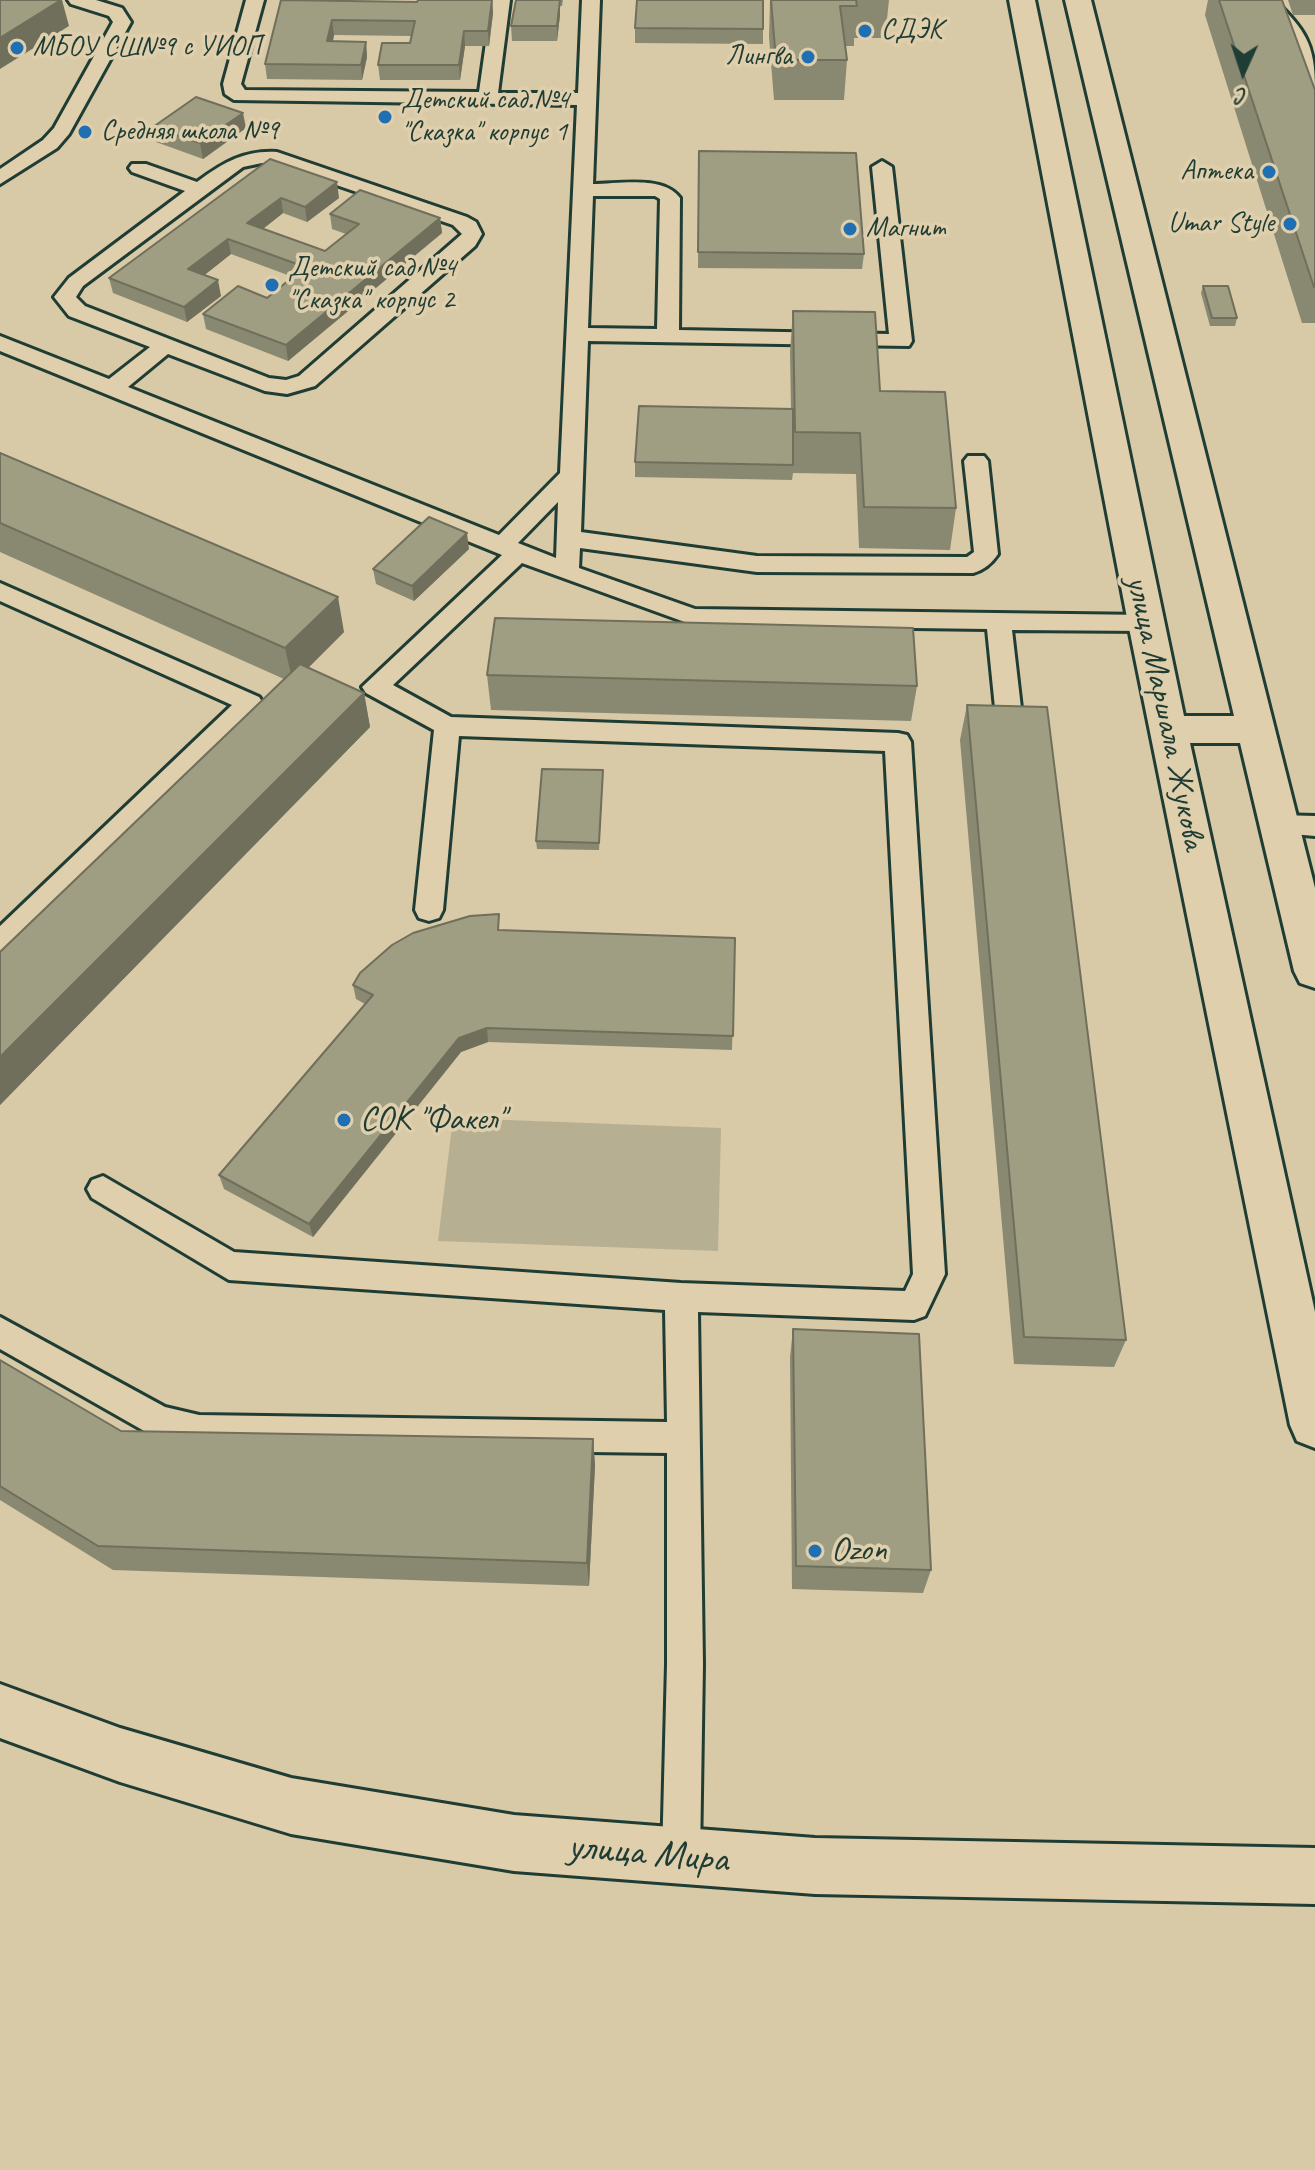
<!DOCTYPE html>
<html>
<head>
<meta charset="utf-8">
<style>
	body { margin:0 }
	#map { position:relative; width:1315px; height:2170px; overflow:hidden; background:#d8c9a7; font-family:Caveat,sans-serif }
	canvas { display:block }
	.north { position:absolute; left:1203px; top:32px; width:80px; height:80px; -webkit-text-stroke:6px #e0cfac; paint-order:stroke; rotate:183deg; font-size:22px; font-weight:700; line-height:32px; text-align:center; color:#1f3d34 }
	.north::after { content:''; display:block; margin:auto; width:28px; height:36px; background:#1f3d34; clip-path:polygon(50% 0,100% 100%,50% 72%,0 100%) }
</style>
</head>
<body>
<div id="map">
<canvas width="1315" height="2170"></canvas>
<div class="north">С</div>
</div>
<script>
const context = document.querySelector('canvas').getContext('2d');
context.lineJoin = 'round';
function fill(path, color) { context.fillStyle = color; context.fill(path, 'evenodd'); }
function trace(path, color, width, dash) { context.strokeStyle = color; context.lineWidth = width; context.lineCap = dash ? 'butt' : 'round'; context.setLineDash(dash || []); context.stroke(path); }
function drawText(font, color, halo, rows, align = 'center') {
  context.font = font + ' Caveat,sans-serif'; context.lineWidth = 7; context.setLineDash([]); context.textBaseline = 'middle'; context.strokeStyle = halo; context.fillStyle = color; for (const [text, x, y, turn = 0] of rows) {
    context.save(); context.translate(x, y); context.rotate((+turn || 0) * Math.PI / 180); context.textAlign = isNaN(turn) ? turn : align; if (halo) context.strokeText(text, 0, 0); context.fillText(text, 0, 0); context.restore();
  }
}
const green = new Path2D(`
	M453,1118l268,10 -3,123 -280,-10z`);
const lane = new Path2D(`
	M68,0h28l26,8 9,14 -62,112 -12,14 -57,36v-15l43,-29 11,-12 59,-106 -4,-6 -38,-12z
	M246,0h18l-23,84 4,6 234,2 13,-92h18l-12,93h80l4,-93h18l-7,184c26,0 70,-9 87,14l-1,132 210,4 -17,-167 10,-6 10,6 20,174 -3,5 -321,-5 -7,191 176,24 210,1 7,-5 -10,-91 4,-5h16l4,5 10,93c-6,9 -14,16 -25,19l-216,-1 -177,-24 -1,20 116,41 451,6 9,2 3,6 -3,6 -9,2 -134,-1 9,78 -4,6 -9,3 -9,-3 -4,-6 -8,-79 -294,-4 -171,-62 -129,122 58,32 447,16 9,2 4,7 34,532 -20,42 -11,4 -216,-8 5,352 -3,194 -5,14 -14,5 -14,-5 -5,-14 5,-194v-211l-468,-6 -53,-15 -146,-83v-32l165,90 34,8 468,7 -2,-112 -436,-30 -137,-82 -5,-9 5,-9 11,-4 131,76 447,31 224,8 8,-17 -28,-523 -426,-15 -16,174 -4,8 -10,3 -10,-3 -4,-8 19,-180 -68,-37 -4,-6 140,-132 -502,-204v-15l109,43 41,-32 -81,-31 -15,-19 15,-19 116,-87 -53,-19 -3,-4 3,-4h14l51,18c26,-19 47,-32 80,-30l190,65 9,5 6,12 -7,12 -160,140 -28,8 -22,-3 -97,-37 -40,33 371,148 61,-62 17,-368 -343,-5 -9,-6 -2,-10zM262,163l13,1 178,61 9,9 -163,142 -13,4 -17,-2 -184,-72 -9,-9 7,-11 160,-119zM593,196h62l5,3 -3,130 -69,-1zM558,502l-2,56 -38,-15z
	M1256,0h19c30,31 40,43 40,88l-9,-6 -18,-48z
	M0,583l259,114 4,6 -253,248 -10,3v-28l232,-221 -232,-104z
	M1279,815l36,1v20l-46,-4 -4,-7 4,-7z`);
const secondary = new Path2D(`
	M1009,0h26l149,716h50l-169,-716h26l224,888v100l-15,-5 -6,-12 -54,-228h-50l125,569v136l-18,-7 -7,-16 -162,-802z`);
const primary = new Path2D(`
	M0,1684l120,44 171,50 223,37 301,23 500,10v56l-500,-10 -301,-23 -223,-37 -171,-52 -120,-44z`);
const wall = new Path2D(`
	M281,0h62l-1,2h75l75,-2 1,13 -4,33h-24l-5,34h-80l-2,-15 32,-22 2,-7 -78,-1 -1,6 33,1 1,15 -5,23 -95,-1 -2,-15z
	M516,0h47l-1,6h-2v9l-3,26h-45l-1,-15z
	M770,0h119l-4,38h-31v8h-9l2,14 -3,40h-70l-5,-63z
	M1208,0h11l96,90v233h-13l-97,-308z
	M1288,0h27v15h-22z
	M635,28l128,1v15l-128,-1z
	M153,127l93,1 -43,31 -47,-17z
	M699,151l165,103 -2,15 -164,-1z
	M270,159l69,39 -32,24 -24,-9 -20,16 62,22 21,-17 -14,-5 -2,-15 110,4 2,15 -154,128 -82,-32 -3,-15 64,-16 26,-21 -62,-23 -27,21 17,21 -34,26 -74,-29 -4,-15z
	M1203,286l34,32 -2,8h-25l-9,-33z
	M793,311l87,80 76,117 -6,42 -91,-2 -3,-74 -63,-1 -1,7 -157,-3v-15l156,-53 -1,-57z
	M0,453l344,179 -36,36 56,25 6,34 -370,378v-153l284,-273 -284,-127z
	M469,549l-55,52 -38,-17 -3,-15z
	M487,675l430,11 -6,35 -420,-11z
	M967,705l159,635 -12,27 -100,-3 -54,-624z
	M603,778l-4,72 -62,-1 -1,-8z
	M501,930l234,8 -3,112 -244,-8 -27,10 -148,185 -89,-48 -5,-14 146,-171 -9,-5 -3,-14z
	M793,1329l138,241 -8,23 -131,-4 -2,-232z
	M0,1360l121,71 472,8 2,26 -6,121 -476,-16 -113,-70z`);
const shadedWall = new Path2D(`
	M61,0h1l7,26 -69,43v-31z
	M492,0l1,13 -4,33 -1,-15z
	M560,0v15l-3,26v-15z
	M332,20l2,15 -4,21 -3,-15z
	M464,31l1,15 -5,34 -1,-15z
	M366,42l1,15 -5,23 -1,-15z
	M243,113l3,15 -43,31 -3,-16z
	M337,182l2,16 -32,24 -2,-15z
	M281,198l2,15 -33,26 -3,-16z
	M440,218l2,15 -154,128 -2,-16z
	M228,239l3,15 -39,31 -4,-16z
	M218,280l3,16 -34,26 -3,-15z
	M467,533l2,16 -55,52 -2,-15z
	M338,597l6,35 -51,51 -8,-35z
	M364,693l6,34 -370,378v-48z
	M487,1028l1,14 -27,10 -148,185 -4,-13 150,-186z
	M593,1439l2,26 -6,121 -2,-23z`);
const building = new Path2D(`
	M0,0h61l-61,38z
	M281,0l136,2 1,-2h74l-4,31h-24l-5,34h-81l4,-22h28l5,-22 -83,-1 -5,21 39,1 -5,23 -96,-1z
	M516,0h44l-3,26h-46z
	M637,0h126v29l-128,-1z
	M771,0h85l1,6h-17l7,54h-71z
	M1219,0h63l33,90v197h-1z
	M196,97l47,16 -43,30 -47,-16z
	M699,151l157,2 8,101 -166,-2z
	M270,159l67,23 -32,25 -24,-9 -34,25 78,28 34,-27 -29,-10 30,-24 80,28 -154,127 -83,-31 35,-28 29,12 38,-31 -77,-28 -40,30 30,11 -34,27 -75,-29z
	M1203,286h25l9,32h-25z
	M793,311l82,1 5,79 65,1 11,116 -92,-1 -4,-74 -65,-1z
	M639,406l154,3v56l-158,-3z
	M0,453l338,144 -53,51 -285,-125z
	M429,517l38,16 -55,53 -39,-17z
	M495,618l418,10 4,58 -430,-11z
	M300,664l64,29 -364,364v-105z
	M967,705l80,2 79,633 -102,-3z
	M542,769l61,1 -4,73 -63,-2z
	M499,914l-1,16 237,8 -2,98 -246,-8 -28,10 -150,186 -90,-49 154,-180 -20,-10 7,-12 32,-28 21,-12 57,-17z
	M793,1329l126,5 12,236 -135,-4z
	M0,1360l121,71 472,8 -6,124 -489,-17 -98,-60z`);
const markers = [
	[865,31,8,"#1f6fb2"],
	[17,48,8,"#1f6fb2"],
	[808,57,8,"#1f6fb2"],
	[385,117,8,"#1f6fb2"],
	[85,132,8,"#1f6fb2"],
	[1269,172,8,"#1f6fb2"],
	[1290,224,8,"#1f6fb2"],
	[850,229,8,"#1f6fb2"],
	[272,285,8,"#1f6fb2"],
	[344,1120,8,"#1f6fb2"],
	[815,1551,8,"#1f6fb2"]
];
const farPoinames = [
	["СДЭК",881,31],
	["МБОУ СШ№9 с УИОП",33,48],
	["Лингва",792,57,"right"],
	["Детский сад №4",401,101],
	["\"Сказка\" корпус 1",401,133],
	["Средняя школа №9",101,132],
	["Аптека",1253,172,"right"],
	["Umar Style",1274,224,"right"],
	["Магнит",866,229],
	["Детский сад №4",288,269],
	["\"Сказка\" корпус 2",288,301]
];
const streetNames = [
	["улица Маршала Жукова",1165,713,78]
];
const poiNames = [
	["СОК \"Факел\"",360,1120],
	["Ozon",831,1551]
];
const nearStreetnames = [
	["улица Мира",648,1854,5]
];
fill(green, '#b6af92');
trace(lane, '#1f3d34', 6);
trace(secondary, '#1f3d34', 6);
trace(primary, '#1f3d34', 6);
fill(lane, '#e0cfac');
fill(secondary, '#e0cfac');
fill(primary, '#e0cfac');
fill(wall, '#898871');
fill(shadedWall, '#6f6f5c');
fill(building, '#9f9e83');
trace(building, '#6f6f5c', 2);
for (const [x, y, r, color] of markers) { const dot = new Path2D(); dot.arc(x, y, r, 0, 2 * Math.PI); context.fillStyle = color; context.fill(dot); trace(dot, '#e0cfac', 3); }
drawText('28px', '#1f3d34', '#e0cfac', farPoinames, 'left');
drawText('34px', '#1f3d34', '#e0cfac', streetNames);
drawText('34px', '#1f3d34', '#e0cfac', poiNames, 'left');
drawText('40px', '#1f3d34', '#e0cfac', nearStreetnames);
</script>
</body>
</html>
